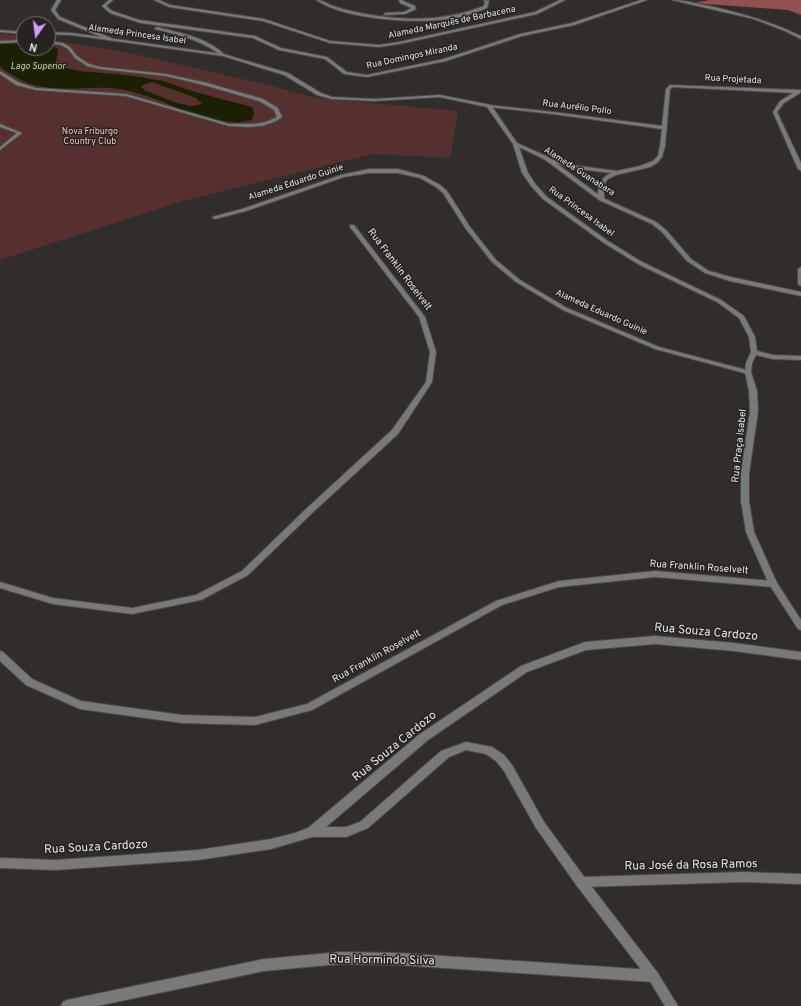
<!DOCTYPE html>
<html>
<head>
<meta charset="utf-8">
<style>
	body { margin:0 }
	#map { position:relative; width:801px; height:1006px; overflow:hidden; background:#302d2b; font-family:Overpass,sans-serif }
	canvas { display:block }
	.north { position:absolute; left:16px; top:16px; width:40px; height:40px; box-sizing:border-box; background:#262321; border:1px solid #72706e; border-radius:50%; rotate:194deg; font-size:11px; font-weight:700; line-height:16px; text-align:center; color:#e5e3e1 }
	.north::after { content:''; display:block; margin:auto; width:14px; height:18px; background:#d49cfb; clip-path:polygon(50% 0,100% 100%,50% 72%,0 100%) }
</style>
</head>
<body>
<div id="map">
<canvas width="801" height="1006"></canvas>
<div class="north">N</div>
</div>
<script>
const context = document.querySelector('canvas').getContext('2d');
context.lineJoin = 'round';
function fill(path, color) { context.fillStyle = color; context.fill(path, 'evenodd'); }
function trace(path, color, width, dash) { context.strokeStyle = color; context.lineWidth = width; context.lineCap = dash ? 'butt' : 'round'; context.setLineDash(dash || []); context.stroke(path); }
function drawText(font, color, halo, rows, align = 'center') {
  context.font = font + ' Overpass,sans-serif'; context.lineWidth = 3; context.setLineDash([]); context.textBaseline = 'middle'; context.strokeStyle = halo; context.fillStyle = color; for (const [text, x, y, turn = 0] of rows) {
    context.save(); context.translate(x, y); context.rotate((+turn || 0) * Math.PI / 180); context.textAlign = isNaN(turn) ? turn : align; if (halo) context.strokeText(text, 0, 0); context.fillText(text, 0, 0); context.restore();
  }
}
const green = new Path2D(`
	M0,33l24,4v11h24v-8l73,11 139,32 57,15 141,13 -8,47 -77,-4 -190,47 -183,59z`);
const forest = new Path2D(`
	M710,0h91v15l-13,-5 -95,-7z`);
const water = new Path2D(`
	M24,43v5h24v-4l10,5 -2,13 5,5 19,4 54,5 29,5 32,11 57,15 2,6 -2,7c-6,1 -12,3 -18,2 -40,-2 -75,-26 -114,-33 -27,-4 -55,3 -82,-3 -15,-3 -26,-11 -38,-19v-23zM152,82l44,16 6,6 -11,2 -14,-3 -33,-13 -3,-4z`);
const service = new Path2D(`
	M24,40v2l-24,1v-2z
	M48,41l15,2 7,4 7,9 12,8 11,3 66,7 41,9 56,16 15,9 4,9 -6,4 -14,5 -13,1 -20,-1 -103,-30 -90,-6 -20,-5 -16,-11v-3l20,12 16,5 90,6 103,30h26l11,-2 11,-5 -3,-7 -15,-9 -55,-16 -38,-9 -66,-7 -13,-3 -12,-8 -7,-9 -7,-4 -13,-2z`);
const minor = new Path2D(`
	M57,0h4l-6,10 5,7 51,21v2h-2l-51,-21 -7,-9z
	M109,0h4l-7,6 6,5 27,9 116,16 26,12 46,9 20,15 20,3 77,-16 76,-25 52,-11 69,-23h6l-73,25 -52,11 -76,25 -79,16 -23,-3 -19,-15 -46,-9 -26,-12 -112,-15 -31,-10 -8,-7z
	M154,0h5l11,5 94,14 66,22 49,4 20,-3 136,-30 25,-12h5l-28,14 -138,30 -20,3 -49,-4 -67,-22 -94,-14z
	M316,0c7,0 11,4 17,6 6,2 12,4 18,5 43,10 92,12 133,-5l1,-5 -2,-1 6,1 -2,7c-9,3 -17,7 -26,9 -36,8 -114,4 -145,-17z
	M399,0h4v1l12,5 1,3 -11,5 -21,1 1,-2 19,-1 8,-4 -12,-5z
	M672,0c13,0 25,4 37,6 32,7 63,16 92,30v3l-16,-8 -31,-12z
	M156,27c24,6 51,10 69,28l-3,1c-20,-16 -43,-21 -67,-27z
	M670,85l131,5 -1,3 -16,10 -7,9 24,51v8l-3,-2 -25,-57 7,-11 13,-8 -120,-6 -3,2 -5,57 -3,11 -5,6 -7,4 -34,8 -8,4 -4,5v15l-3,2 -3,-2c0,-14 0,-19 13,-26l-40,-5 -27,-9v-2l28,8 45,6 23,-5 13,-5 5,-5 2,-10 2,-17 -109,-15 -64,-7 -2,-1 2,-1 64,7 109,14 4,-37z
	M0,124l22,9 -22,17v-3l17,-14 -17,-6z
	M369,169h29l26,7 16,9 7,6 23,36 26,33 24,20 47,28 92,39 91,24 1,1 -3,2 -93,-25 -92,-39 -47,-28 -24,-20 -26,-33 -23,-36 -7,-6 -16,-9 -22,-5h-29l-25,4 -98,34 -31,8 -3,-2 30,-8 99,-34z
	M350,225h4l71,92 11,35 -4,30 -34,52 -87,80 -63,61 -47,25 -69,14 -79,-10 -53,-16v-6l53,16 79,10 64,-13 46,-24 63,-61 87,-80 34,-48 4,-30 -11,-35 -69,-90z
	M801,267v19l-3,-2v-15z
	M655,571l118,10 3,1 1,2 -1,2 -3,1 -118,-10 -96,10 -57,18 -190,105 -57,15 -73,-2 -102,-14 -54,-24 -26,-24v-10l3,1 29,27 49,22 101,14 73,2 52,-13 189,-103 63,-20z
	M744,872l57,2v10l-57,-2 -163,5 -4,-1 -2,-4 2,-4 4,-1z
	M340,952l59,1 254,17 4,2 2,4 -2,4 -4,2 -254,-17 -59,-1 -76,7 -167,35h-36l2,-4 4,-2 197,-41z`);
const tertiary = new Path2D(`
	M0,30l24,2v2l-24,-2z
	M48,32l24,1 151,21 65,19 33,20 11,4 42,2 66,-4 51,10 26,38 31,14 55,41 53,24 10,8 25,29 18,12 22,6 70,15v4l-71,-15 -25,-8 -18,-12 -25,-29 -10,-8 -53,-24 -55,-41 -25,-12 9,26 8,12 11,12 61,44 34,21 79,38 23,16 11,21 2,14 16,4 28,1v4l-28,-1 -17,-4 -4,8 -1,9 6,19 1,20 -9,63v27l5,31 23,51 24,37v10l-3,-1 -29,-45 -23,-52 -5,-31v-27l9,-63 -1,-20 -4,-19 1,-9 5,-11 -2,-15 -10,-19 -22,-16 -79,-38 -34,-21 -61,-44 -11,-12 -10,-14 -9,-29 -26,-37 -47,-10 -66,4 -42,-2 -15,-4 -33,-20 -61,-19 -151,-21 -24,-1z
	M655,636l79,7 67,9v8l-67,-9 -79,-7 -69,6 -59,22 -99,68 -102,87h20l14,-5 81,-71 25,-9 26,5 12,8 8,10 32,57 41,56 72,94 21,34h-13l-16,-26 -72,-94 -41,-58 -32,-57 -8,-10 -10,-7 -20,-4 -17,7 -81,71 -22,9h-34l-41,12 -73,11 -142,10 -56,-2v-10l56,2 142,-10 73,-11 24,-6 13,-5 112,-94 101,-68 64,-24z`);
const farStreetnames = [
	["Alameda Marquẽs de Barbacena",452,23,-12],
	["Alameda Princesa Isabel",137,35,8],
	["Rua Domingos Miranda",412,57,-12],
	["Rua Projetada",733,80,3],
	["Rua Aurélio Pollo",577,108,7],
	["Alameda Guanabara",579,172,33],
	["Alameda Eduardo Guinie",296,183,-18],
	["Rua Princesa Isabel",581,212,36],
	["Alameda Eduardo Guinie",601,313,24]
];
const farWaternames = [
	["Lago Superior",38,67]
];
const farParknames = [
	["Nova Friburgo",90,132],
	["Country Club",90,142]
];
const streetNames = [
	["Rua Franklin Roselvelt",399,270,53],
	["Rua Praça Isabel",740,446,-84],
	["Rua Franklin Roselvelt",699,568,4],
	["Rua Franklin Roselvelt",377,657,-29]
];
const nearStreetnames = [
	["Rua Souza Cardozo",706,633,5],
	["Rua Souza Cardozo",395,747,-39],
	["Rua Souza Cardozo",96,848,-3],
	["Rua José da Rosa Ramos",691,866,-1],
	["Rua Hormindo Silva",382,961,1]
];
fill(green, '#55302f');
fill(forest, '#8f5250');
fill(water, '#1b2003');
trace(service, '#4d4a48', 2);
trace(minor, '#4d4a48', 2);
trace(tertiary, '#4d4a48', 2);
fill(service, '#797977');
fill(minor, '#797977');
fill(tertiary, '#797977');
drawText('9px', '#e5e3e1', '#262321', farStreetnames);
drawText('italic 9px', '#c7d983', '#262321', farWaternames);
drawText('9px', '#f6bcb9', '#262321', farParknames);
drawText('10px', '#e5e3e1', '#262321', streetNames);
drawText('12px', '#e5e3e1', '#262321', nearStreetnames);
</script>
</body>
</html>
